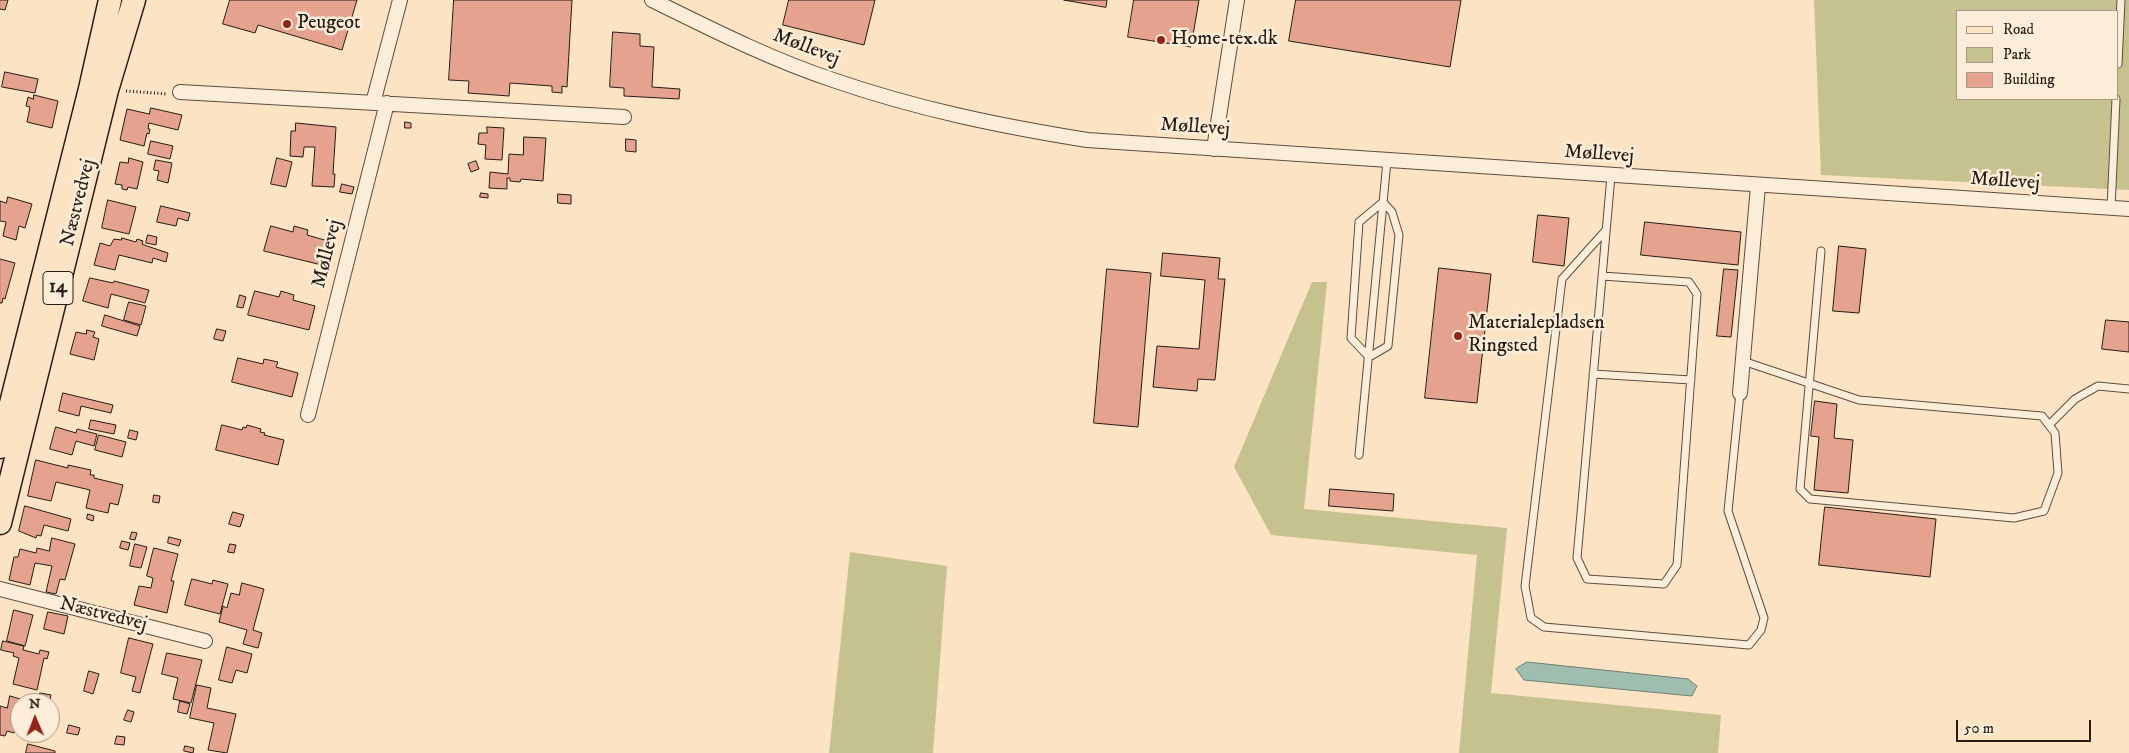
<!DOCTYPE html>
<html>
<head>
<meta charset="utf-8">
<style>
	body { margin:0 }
	#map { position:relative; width:2129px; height:753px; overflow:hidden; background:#fbe3c3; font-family:"IM FELL DW Pica",serif }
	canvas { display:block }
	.legend { position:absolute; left:1956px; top:10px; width:162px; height:90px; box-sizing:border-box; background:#fcedd8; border:1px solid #a6998a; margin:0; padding:6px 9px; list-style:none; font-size:15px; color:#261c14 }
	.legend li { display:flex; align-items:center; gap:10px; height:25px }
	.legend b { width:25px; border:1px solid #a6998a }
	.north { position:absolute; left:10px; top:693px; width:50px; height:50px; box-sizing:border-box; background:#fcedd8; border:1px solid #a6998a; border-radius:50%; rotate:359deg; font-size:14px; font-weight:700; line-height:20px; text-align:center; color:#261c14 }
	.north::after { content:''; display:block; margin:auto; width:18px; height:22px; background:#8f2418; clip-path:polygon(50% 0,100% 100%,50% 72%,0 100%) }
	.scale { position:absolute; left:1956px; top:720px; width:135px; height:22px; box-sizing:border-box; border:2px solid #261c14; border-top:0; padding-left:6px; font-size:15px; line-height:18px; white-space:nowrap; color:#261c14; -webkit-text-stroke:4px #fcedd8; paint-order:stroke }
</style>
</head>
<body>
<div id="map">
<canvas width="2129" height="753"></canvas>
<ul class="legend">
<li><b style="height:6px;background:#fbe3c3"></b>Road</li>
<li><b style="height:14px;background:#c5c28f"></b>Park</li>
<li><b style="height:14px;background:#e5a38f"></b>Building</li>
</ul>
<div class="north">N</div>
<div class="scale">50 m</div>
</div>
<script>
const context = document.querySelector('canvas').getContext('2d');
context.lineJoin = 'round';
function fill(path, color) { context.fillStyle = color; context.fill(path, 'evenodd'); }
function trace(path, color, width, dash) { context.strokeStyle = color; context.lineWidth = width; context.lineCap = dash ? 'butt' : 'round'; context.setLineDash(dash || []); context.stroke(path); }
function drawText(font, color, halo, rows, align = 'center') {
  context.font = font + ' "IM FELL DW Pica",serif'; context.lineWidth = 5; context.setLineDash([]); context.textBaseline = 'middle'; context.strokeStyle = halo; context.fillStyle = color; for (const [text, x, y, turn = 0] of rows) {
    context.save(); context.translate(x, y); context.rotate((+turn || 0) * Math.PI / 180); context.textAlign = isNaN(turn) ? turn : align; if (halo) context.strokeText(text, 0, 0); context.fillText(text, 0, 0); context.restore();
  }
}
const green = new Path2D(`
	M1814,0h315v190l-308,-15zM1958,11h160v88h-160z
	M1312,282h15l-23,227 203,19 -16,165 230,22 -3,38h-259l18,-198 -206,-20 -37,-68z
	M850,552l97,14 -14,187h-104z`);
const water = new Path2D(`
	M1527,662l161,17 9,7 -5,10 -168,-16 -8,-11z`);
const building = new Path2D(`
	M0,0h8l-3,10 -5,-1z
	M230,0h127l-15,50 -84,-25 -3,8 -32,-9z
	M454,0h118l-5,87 -5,-1v7l-10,-1v-6l-42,-3 -1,13 -41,-3 1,-12 -20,-1z
	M789,0h86l-11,45 -81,-20z
	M1064,0h43l-1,7z
	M1134,0h65l-8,47 -63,-10z
	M1296,0h165l-11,67 -161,-26z
	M613,32l27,2v12l14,1 -2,40 28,2 -1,10 -55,-3v-8l-14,-1z
	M5,72l33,7 -3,14 -33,-6z
	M34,95l24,6 -6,27 -25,-6 3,-15 -4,-1 2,-9 5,2z
	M151,108l31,7 -4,15 -29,-7 -1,6h2l-1,5 -2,-1 -3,13 -24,-6 7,-31 22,5z
	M405,122l6,1v5h-6z
	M296,123l40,4 -3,47h2l-1,13 -22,-1 3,-39h-11l-1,10 -13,-1 1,-25h4z
	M487,127l17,1 -2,32 -17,-1 1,-14 -8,-1 1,-11h8z
	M524,137l22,1 -3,43 -22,-2 -1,3 -10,-1v-3h-3v11l-18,-1 1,-16 18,2 1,-20 14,1z
	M626,139l10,1v12l-10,-1z
	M151,141l22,5 -3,13 -22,-5z
	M129,158l14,4 -6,27 -9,-2 -1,3 -5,-1v-4l-7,-1 5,-22 8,1z
	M277,158l15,4 -6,25 -15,-3z
	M156,160l16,3 -4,20 -11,-3 2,-9 -5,-1z
	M476,161l3,8 -8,3 -3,-8z
	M342,184l12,3 -2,7 -12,-2z
	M481,193l7,1v4l-8,-1z
	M558,194l13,1v9l-13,-1z
	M8,197l24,7 -7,24 -6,-2 -3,14 -13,-4 3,-14 -6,-1v-20l6,2z
	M108,200l28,7 -7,27 -27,-6z
	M161,206l29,7 -2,8 -10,-3 -2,8 -19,-4z
	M1538,215l31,3 -5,48 -31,-4z
	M1645,222l96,10 -3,33 -97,-10z
	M271,226l22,6 1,-6 14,4 -1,5 21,6 -6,24 -58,-14z
	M148,235l9,2 -1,8 -10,-2z
	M122,238l14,4 1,-3 6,2 -1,3 5,2 21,7 -2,9 -13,-4 -1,5 -33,-8 -4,15 -21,-5 6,-22 10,3 4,-7 7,1z
	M1839,246l27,3 -7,64 -26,-2z
	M1163,253l57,5 -2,21h7l-10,101 -17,-1 -1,12 -44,-4 4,-41 42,3 6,-69 -44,-4z
	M0,259l15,4 -10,36 -2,-1 -1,5h-2z
	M1439,268l52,6 -14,129 -52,-5z
	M1107,269l44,4 -13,154 -44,-4z
	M1724,269l14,1 -7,67 -14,-1z
	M90,278l23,5 1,-2 35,9 -4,13 -34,-9 -3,14 -25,-7z
	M255,291l24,6 2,-6 13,4 -1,5 22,6 -6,24 -61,-15z
	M240,295l6,2 -3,11 -6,-1z
	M129,302l17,4 -5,19 -17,-5z
	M105,315l35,11 -3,10 -35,-10z
	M2106,320l23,2v30l-27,-3z
	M217,329l9,2 -3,10 -9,-2z
	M87,330l8,2 -2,5 6,2 -5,21 -24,-6 6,-22 10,2z
	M238,358l25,6 1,-5 14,3 -2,5 22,6 -6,24 -60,-15z
	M63,393l50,12 -2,8 -30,-7 -2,10 -20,-5z
	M1815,401l22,3 -3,34 19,2 -5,53 -34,-3 5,-53 -8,-1z
	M91,420l25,5 -2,9 -25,-5z
	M222,425l20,5 1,-3 3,1 1,-3 14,4 -1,3 5,1 -1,2 20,5 -6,25 -62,-15z
	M56,427l20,6 1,-4 20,5 -3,12 -18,-5 -4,14 -22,-6z
	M130,430l8,2 -2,8 -8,-2z
	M99,435l27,7 -4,15 -27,-7z
	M36,460l32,8v-3l23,5 -1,5h4v3l29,7 -5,20 -8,-2 -2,10 -22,-5 4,-18 -34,-8 -5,19 -23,-5z
	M1330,489l64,5 -1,17 -64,-5z
	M154,495l6,1 -1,7 -6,-1z
	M25,506l46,13 -3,12 -24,-6 -3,11 -4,-1 -1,3 -17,-7z
	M1825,507l111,12 -6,58 -111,-12z
	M233,512l11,3 -4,12 -11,-3z
	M88,514l6,2 -1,5 -6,-2z
	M132,532l5,1 -2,7 -5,-1z
	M169,537l12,3 -2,6 -11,-3z
	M52,538l23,6 -10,36 -5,-1 -4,15 -10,-2 6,-26 -17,-3 -5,22 -21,-5 5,-23h4l2,-8 16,4 1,-5 12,3z
	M122,541l8,2 -2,7 -8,-2z
	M135,544l12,3 -6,21 -11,-2z
	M230,544l6,1 -2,8 -6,-1z
	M154,548l24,6 -7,27h3l-7,32 -33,-8 5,-19 12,2 2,-10 -6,-2z
	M192,579l20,5 1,-4 15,4 -8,30 -35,-9z
	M242,583l22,6 -11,41 9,3 -4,15 -15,-4 4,-14 -28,-8 4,-16 4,2 4,-15 8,2z
	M14,610l19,5 -8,31 -18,-5z
	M48,612l20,4 -4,18 -20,-5z
	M129,638l24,6 -13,49 -8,-2 4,-14 -15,-4z
	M3,641l21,5 -1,4 16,4 1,-4 9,2 -2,7 -3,-1 -7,32 -24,-6 6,-26 -6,-2 1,-3 -13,-3z
	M227,647l25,7 -5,19 -11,-3 -4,13 -13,-3z
	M167,653l35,7 -11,43 -18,-4 5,-21 -16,-4z
	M89,671l10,3 -6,20 -9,-3z
	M197,685l14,3 -4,20 29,6 -9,39 -19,-3 6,-27 -24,-5z
	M40,693l11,2 -1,6 -11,-2z
	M10,696l24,7h-14v9l-6,21 -7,-2 -2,5 -5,-1v-29l7,2z
	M180,701l10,3 -3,10 -9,-2z
	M128,710l6,2 -3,10 -7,-2z
	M69,725l11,3 -2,7 -11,-2z
	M117,736l8,1 -1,8 -9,-1z
	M28,744l27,7v2h-29z
	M185,746l9,2 -1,5 -9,-2z`);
const path = new Path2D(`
	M126,91l41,3`);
const lane = new Path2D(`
	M2118,64l3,-64
	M1383,202l9,10 7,23 -11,111 -19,11 -18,-19 8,-116z
	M2111,208l5,-109
	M1606,230l-44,49 -37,307 6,32 13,9 205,18 12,-15 3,-12 -36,-107 12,-118
	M1602,276l87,6 8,12 -20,271 -13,19 -77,-5 -10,-21 34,-382
	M1743,361l116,39 183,16 13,17 3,40 -14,38 -30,7 -204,-19 -10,-10 21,-238
	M1593,374l98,6
	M2049,425l26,-26 23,-13 31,3
	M1359,455l28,-294`);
const street = new Path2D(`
	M652,0c59,29 118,59 181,80 84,29 167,46 254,60l1042,69
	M180,92l444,25
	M373,103l27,-103
	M1214,149l23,-149
	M1740,393l18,-207
	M308,415l79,-312
	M0,589l205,52`);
const primary = new Path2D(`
	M0,447l90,-358 20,-89
	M0,523l107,-433 27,-90`);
const markers = [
	[287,24,5,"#8f2418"],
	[1161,40,5,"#8f2418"],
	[1458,336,5,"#8f2418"]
];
const shields = [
	[58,288,30]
];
const shieldNames = [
	["14",58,288]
];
const poiNames = [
	["Peugeot",297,24],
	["Home-tex.dk",1171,40],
	["Materialepladsen",1468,324],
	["Ringsted",1468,347]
];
const streetNames = [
	["Møllevej",806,48,21],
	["Møllevej",1195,128,4],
	["Møllevej",1599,155,4],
	["Møllevej",2005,182,4],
	["Næstvedvej",79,203,-76],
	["Møllevej",328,254,-76],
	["Næstvedvej",103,615,14]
];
fill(green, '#c5c28f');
fill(water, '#9fbeb0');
trace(water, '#6f7d72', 1);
fill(building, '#e5a38f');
trace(building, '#261c14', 1);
trace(lane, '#5b4e40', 9);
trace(street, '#5b4e40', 16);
trace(primary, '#261c14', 25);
trace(path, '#261c14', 3, [1, 2.5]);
trace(lane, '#fcedd8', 7);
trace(street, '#fcedd8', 14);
trace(primary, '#fbe3c3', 22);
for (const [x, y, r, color] of markers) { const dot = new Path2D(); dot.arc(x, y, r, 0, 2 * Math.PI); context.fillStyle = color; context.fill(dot); trace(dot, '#fcedd8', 2); }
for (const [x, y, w] of shields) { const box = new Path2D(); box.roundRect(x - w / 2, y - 16.5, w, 33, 4); context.fillStyle = '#fcedd8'; context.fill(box); trace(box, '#261c14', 1); }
drawText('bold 19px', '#261c14', null, shieldNames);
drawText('20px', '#261c14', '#fcedd8', poiNames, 'left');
drawText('20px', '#261c14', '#fcedd8', streetNames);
</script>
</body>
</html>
